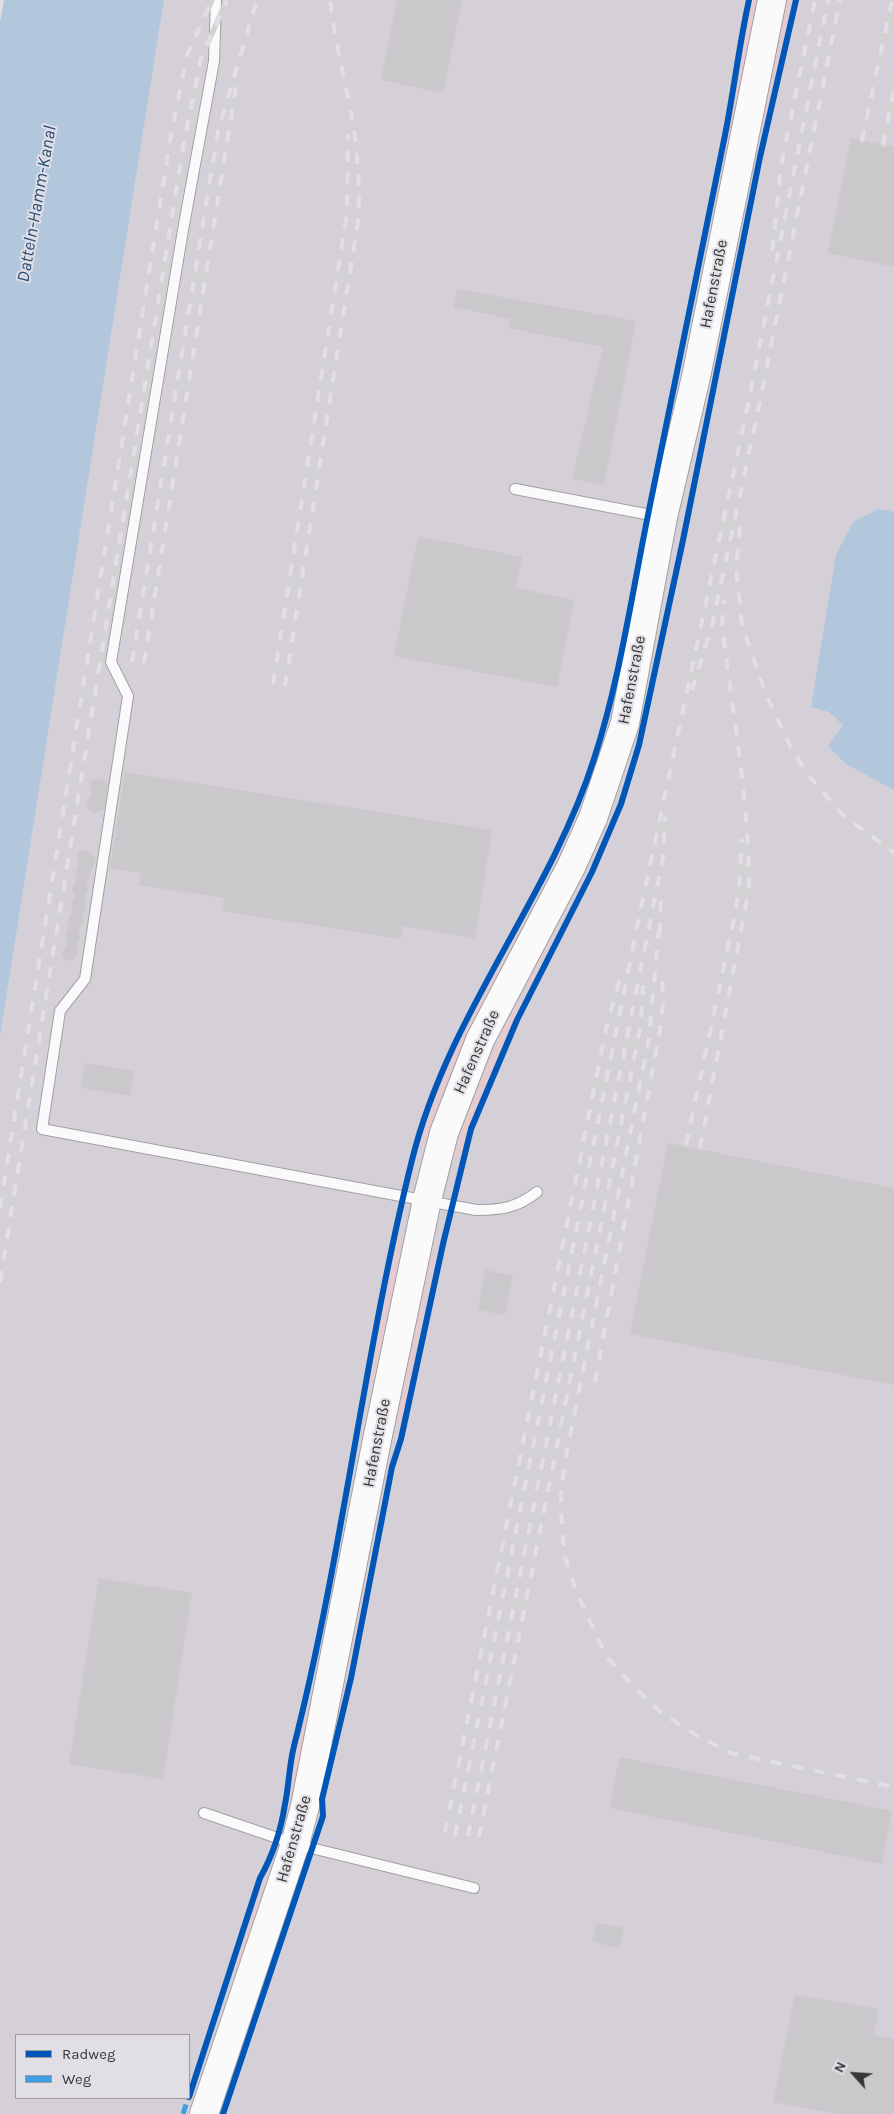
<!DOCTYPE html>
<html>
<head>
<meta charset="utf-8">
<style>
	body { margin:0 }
	#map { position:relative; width:894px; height:2114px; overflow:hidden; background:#e2dfe4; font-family:Karla,sans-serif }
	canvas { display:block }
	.legend { position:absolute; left:15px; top:2034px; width:175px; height:65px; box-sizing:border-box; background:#e2dee5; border:1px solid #9e9ba0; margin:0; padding:6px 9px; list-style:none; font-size:15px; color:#383639 }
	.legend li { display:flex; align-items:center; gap:10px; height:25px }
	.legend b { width:25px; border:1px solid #9e9ba0 }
	.north { position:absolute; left:829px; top:2049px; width:50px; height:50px; -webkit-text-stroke:4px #e2dee5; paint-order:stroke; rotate:296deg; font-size:14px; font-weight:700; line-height:20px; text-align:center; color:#383639 }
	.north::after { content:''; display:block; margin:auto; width:18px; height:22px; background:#383639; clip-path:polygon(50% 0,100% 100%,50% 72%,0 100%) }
</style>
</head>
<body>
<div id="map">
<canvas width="894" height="2114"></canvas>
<ul class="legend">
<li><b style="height:6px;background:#0057b8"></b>Radweg</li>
<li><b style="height:6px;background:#3e9ee2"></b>Weg</li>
</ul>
<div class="north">N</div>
</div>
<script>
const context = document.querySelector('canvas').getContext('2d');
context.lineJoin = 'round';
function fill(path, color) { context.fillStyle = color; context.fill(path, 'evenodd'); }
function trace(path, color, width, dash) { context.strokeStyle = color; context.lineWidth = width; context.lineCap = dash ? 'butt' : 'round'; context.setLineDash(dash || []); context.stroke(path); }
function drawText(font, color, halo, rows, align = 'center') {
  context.font = font + ' Karla,sans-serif'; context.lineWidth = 4; context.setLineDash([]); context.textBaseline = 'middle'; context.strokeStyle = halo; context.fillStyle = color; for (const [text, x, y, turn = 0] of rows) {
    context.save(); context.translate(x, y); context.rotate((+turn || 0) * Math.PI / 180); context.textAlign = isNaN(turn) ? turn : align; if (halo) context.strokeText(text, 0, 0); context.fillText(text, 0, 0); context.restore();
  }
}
const built = new Path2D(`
	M164,0h730v2114h-894v-1077zM16,2035h173v63h-173z`);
const green = new Path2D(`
	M751,0h7l-24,143 -8,4z
	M785,0h7l-35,155 -5,-8z
	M626,636h2l-10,75 -8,4z
	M521,927l2,10 -58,104 -39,107 -7,-3 22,-64 18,-43z
	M550,942l-21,45 -7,-3 18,-38z
	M514,1000l7,3 -47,111 -13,43h-7l12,-46z
	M398,1236h3l-1,27 -25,119 -8,6z
	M435,1244l1,4 -35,178 -6,-8 32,-155z
	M366,1583l-26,129h-2l8,-62 11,-62z
	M307,1704l6,9 -19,78 -4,8 1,-25z
	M271,1870l-2,12 -26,82 -9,4 30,-90z
	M260,1988h2l-36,109 -5,-8z`);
const water = new Path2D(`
	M4,0h160l-164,1037v-1015z
	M878,509l16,3v278l-48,-26 -18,-18 15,-21 -14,-13 -18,-5 25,-152 17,-33z`);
const building = new Path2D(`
	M397,0h65l-19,93 -62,-13z
	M851,138l43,9v120l-66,-14z
	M457,289l179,32 -32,164 -32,-6 31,-132 -95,-19 3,-9 -58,-12z
	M418,536l104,21 -6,31 58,12 -17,87 -163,-31z
	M125,772l367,58 -17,108 -72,-12 -2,13 -179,-28 2,-13 -85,-13 2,-12 -31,-5z
	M93,779h8l7,5 -4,25 -10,4 -5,-2 -3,-7 6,-10 -3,-9z
	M86,849l10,10 -9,24 1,8 -4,7 2,10 -4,6 1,9 -4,8 1,8 -4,6 2,10 -8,6 -5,-2 -3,-7 5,-8 -2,-8 4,-8 -2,-7 5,-9 -1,-10 4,-5 -3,-8 5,-9 -2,-7 4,-9 -2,-11z
	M85,1063l49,8 -4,25 -49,-8z
	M668,1143l226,45v197l-264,-51z
	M485,1270l28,6 -8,39 -27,-5z
	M99,1578l93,15 -29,186 -94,-15z
	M619,1757l273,54 -10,53 -272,-56z
	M596,1923l28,5 -5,20 -27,-6z
	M795,1995l84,14 -5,26 20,4v75h-55l-66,-12z`);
const lane = new Path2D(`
	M216,0l-2,61 -31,169 -72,432 17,34 -43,283 -25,32 -18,118 434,81c25,0 41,-2 61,-18
	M515,489l146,28
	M204,1813l91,31 179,44`);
const secondary = new Path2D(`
	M204,2114l91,-270 10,-38 72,-366 50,-240 17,-67 36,-93 91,-173 22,-49 32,-95 38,-206 33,-140 76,-377`);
const rail = new Path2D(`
	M862,141l30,-141
	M883,145l11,-57
	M772,251l9,-85 34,-166
	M740,527l-4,40 6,58 23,67 25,54 19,30 34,39 51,38
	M132,662l86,-531 39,-131
	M144,663l92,-577
	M273,684l74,-471 1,-79
	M285,686l74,-471c0,-29 -1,-57 -5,-85 -7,-44 -19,-86 -24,-130
	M692,690l20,-65 45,-209 83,-416
	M659,928l-10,111 -84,422 -4,34 1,36 3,26 11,34 30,65 27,30 30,28 30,19 37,20 164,34
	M660,934l1,-40
	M686,1145l49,-231 4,-28 3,-47
	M700,1148l49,-260c0,-89 -17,-176 -27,-264l2,-24
	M0,1208l170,-1067 17,-86 25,-55
	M0,1282l184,-1140 17,-84 26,-58
	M595,1382l65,-352 3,-27 -1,-32
	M445,1832l161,-803 16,-58
	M455,1836l184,-919 107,-503 82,-414
	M468,1836l195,-979 2,-40
	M479,1837l162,-813 2,-39`);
const quiet = new Path2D(`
	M183,2114l5,-16`);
const cycleway = new Path2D(`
	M189,2097l71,-219c13,-23 21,-48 25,-74 4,-19 4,-38 9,-58 49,-193 70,-393 118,-586 36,-146 137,-260 182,-401 26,-80 38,-166 55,-249 25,-125 51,-250 76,-375 9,-45 14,-90 24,-135
	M223,2114l100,-298 -1,-17 29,-121 41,-211 9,-28 42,-195 28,-115 46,-109 75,-148 29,-68 18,-59 44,-205 77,-383 36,-157`);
const streetNames = [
	["Hafenstraße",714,284,-79],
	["Hafenstraße",632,680,-79],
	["Hafenstraße",477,1052,-66],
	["Hafenstraße",377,1443,-79],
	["Hafenstraße",294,1839,-74]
];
const waterNames = [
	["Datteln-Hamm-Kanal",37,204,-80]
];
fill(built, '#d5cfd8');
fill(green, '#e3cbcf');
fill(water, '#b2c6dc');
fill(building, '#cbc8cc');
trace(lane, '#a2a0a3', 12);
trace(secondary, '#a2a0a3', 30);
trace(lane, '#fbfafb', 10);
trace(secondary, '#fbfafb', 28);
trace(rail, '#d3d2d3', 5.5);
trace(rail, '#e2dee5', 4, [11]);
trace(quiet, '#3e9ee2', 5, [10, 5]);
trace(cycleway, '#0057b8', 6);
drawText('16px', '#383639', '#e2dee5', streetNames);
drawText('italic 18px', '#26517b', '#e2dee5', waterNames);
</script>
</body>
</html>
